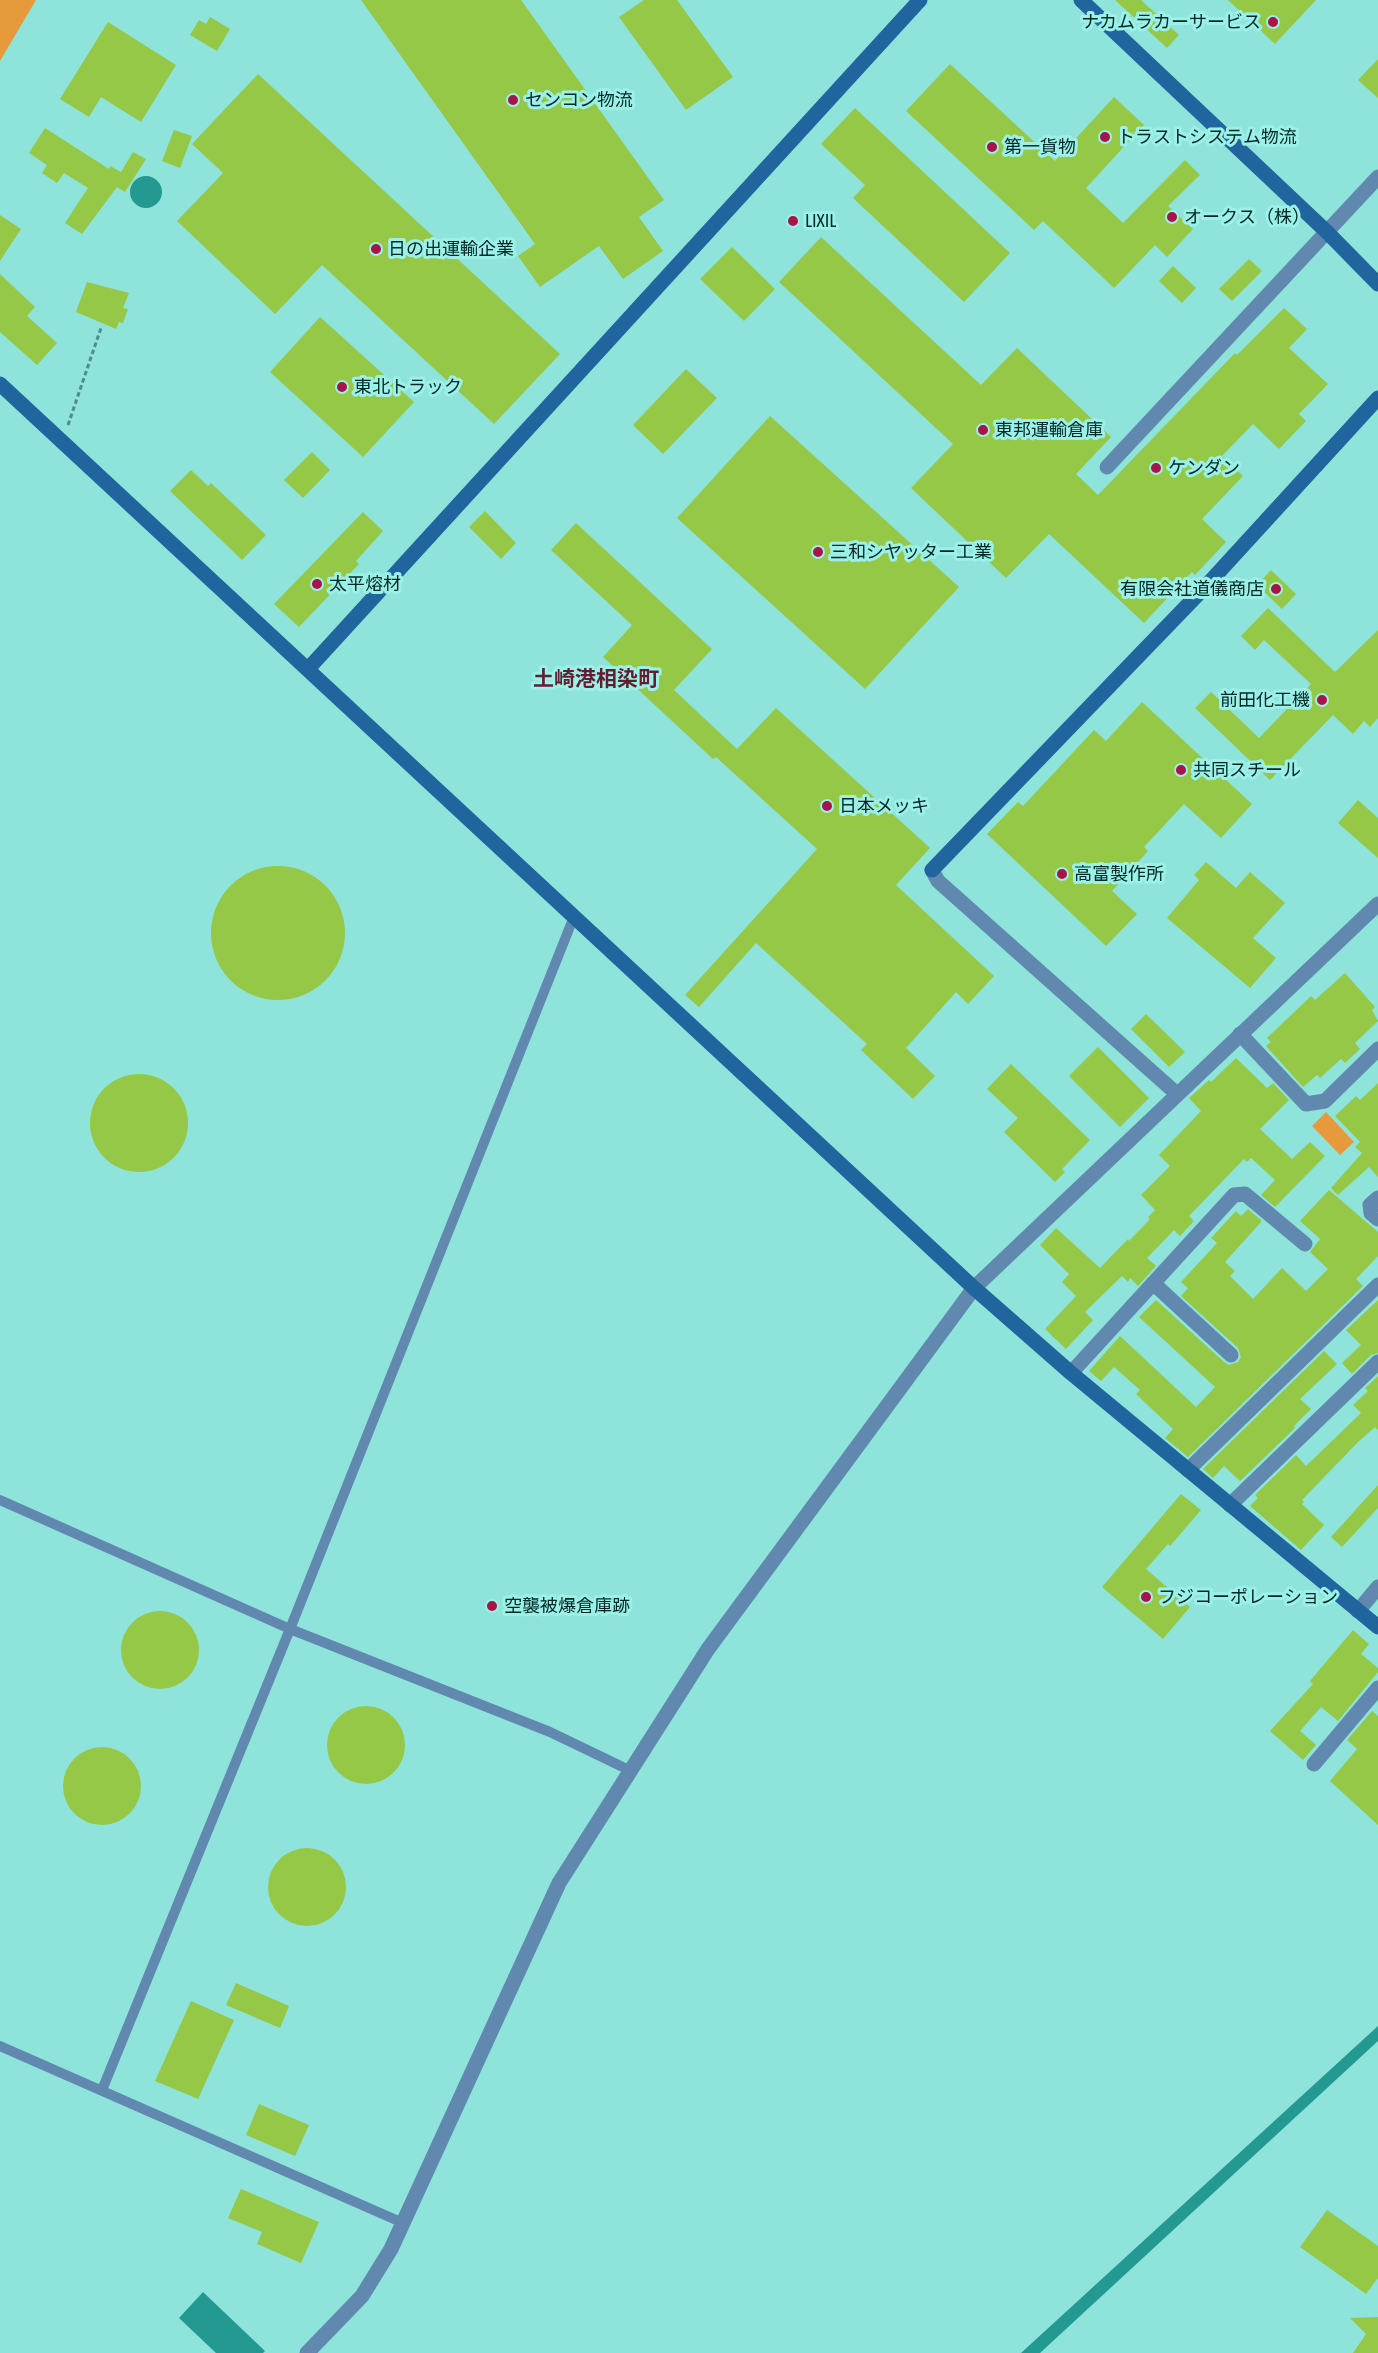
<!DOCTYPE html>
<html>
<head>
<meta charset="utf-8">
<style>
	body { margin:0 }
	canvas { display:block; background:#8ee3db }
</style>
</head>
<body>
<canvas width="1378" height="2353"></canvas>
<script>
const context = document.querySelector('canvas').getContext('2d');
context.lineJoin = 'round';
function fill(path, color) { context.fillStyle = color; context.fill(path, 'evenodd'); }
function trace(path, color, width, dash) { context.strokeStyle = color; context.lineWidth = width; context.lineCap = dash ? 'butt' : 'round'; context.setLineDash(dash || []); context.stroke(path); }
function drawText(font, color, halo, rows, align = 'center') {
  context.font = font + ' "Asap Condensed","Noto Sans JP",sans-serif'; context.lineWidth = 6; context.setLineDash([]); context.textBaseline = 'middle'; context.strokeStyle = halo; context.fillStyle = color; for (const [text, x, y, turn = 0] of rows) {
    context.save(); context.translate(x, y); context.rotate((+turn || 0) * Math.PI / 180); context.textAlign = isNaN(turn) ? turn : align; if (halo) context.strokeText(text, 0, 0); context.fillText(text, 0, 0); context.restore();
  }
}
const green = new Path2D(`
	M0,0h36l-36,61z
	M1326,1112l28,30 -14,13 -28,-29z`);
const water = new Path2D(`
	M130 192a16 16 0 1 1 32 0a16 16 0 1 1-32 0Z
	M1378,2026v15l-338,312h-19z
	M203,2292l62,59 -2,2h-47l-37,-35z`);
const building = new Path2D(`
	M361,0h160l143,200 -25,17 24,34 -40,28 -24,-33 -59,41 -22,-31 17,-12z
	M644,0h33l56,77 -47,33 -67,-93z
	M1115,0h26l38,35 -12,13z
	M1228,0h88l-41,44z
	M210,17l20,12 -13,22 -27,-16 9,-15 7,4z
	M108,22l68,43 -35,57 -40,-25 -12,20 -29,-18z
	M1378,59v39l-20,-18z
	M950,64l105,97 59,-64 30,28 -58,63 37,35 62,-63 15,15 -32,31 25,23 -26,28 -12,-12 -41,43 -71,-67 -9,9 -128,-119z
	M258,74l302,280 -66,70 -172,-159 -47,49 -98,-93 46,-48 -31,-29z
	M855,108l155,145 -46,49 -111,-104 12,-13 -44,-41z
	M45,128l64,41 1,-3 11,6 12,-20 13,7 -21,33 -8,-5 -35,47 -17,-11 23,-35 -24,-15 -7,10 -15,-10 5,-8 -18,-12z
	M174,130l18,6 -12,32 -18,-7z
	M0,215l21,14 -21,32z
	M821,237l160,148 36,-37 94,89 -35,37 22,21 137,-142 2,2 47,-47 23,21 -18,19 39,36 -29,30 7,7 -27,28 -26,-25 -31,32 21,20 -41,43 24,23 -31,33 -3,-3 -48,51 -95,-89 -43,44 -95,-90 42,-44 -174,-162z
	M732,247l43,42 -31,32 -44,-42z
	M1249,259l13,12 -30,30 -13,-12z
	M1173,266l23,22 -14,15 -23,-22z
	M0,274l35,33 -8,9 30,27 -20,22 -37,-33z
	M87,282l42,11 -6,15 5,1 -5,14 -4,-1 -3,7 -40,-17z
	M320,317l94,85 -51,55 -93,-85z
	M686,369l31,29 -54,56 -30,-29z
	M770,416l189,171 -94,102 -188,-171z
	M312,452l18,18 -27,28 -19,-18z
	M191,470l17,16 3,-3 55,52 -24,25 -72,-69z
	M485,511l31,32 -15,16 -32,-32z
	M363,512l20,19 -27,30 3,3 -60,63 -25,-23z
	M576,523l136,126 -38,41 63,59 39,-41 154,140 -34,37 98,91 -26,28 -12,-12 -50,56 29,28 -22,23 -52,-49 6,-6 -111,-101 -57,64 -14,-12 132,-146 -101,-92 -3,2 -110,-102 29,-32 -81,-75z
	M1271,570l25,24 -14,15 -25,-24z
	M1268,608l67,64 43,-42v88l-8,9 -6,-6 -11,13 -20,-19 -63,65 -75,-72 16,-16 48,46 52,-54 -47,-44 -9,10 -14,-14z
	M1142,702l110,102 -31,34 -37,-34 -40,43 4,4 -36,40 25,23 -31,32 -119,-112 31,-32 5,4 71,-76 12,11z
	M1358,800l20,18v40l-40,-35z
	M1206,862l30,26 14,-16 35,31 -32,35 23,20 -26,30 -83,-70 32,-38 -5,-5z
	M211 933a67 67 0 1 1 134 0a67 67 0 1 1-134 0Z
	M1345,973l30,34 -3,3 6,11 -23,22 5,6 -15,14 -4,-4 -21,19 -3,-3 -14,12 -37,-41 5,-4 -4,-4 44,-42 4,4z
	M1146,1014l39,38 -16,15 -38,-38z
	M1098,1047l51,51 -29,29 -51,-51z
	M1236,1058l31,30 6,-5 16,17 -29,29 32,30 18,-17 15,14 -50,51 -14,-12 14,-15 -24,-22 -4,4 -3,-3 -55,57 5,5 -14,15 -6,-6 -27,28 9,8 -18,20 -8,-8 -2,4 -6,-6 -37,36 8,8 -27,29 -21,-20 31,-33 -14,-14 7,-8 -29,-29 16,-17 44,40 28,-29 1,2 21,-22 -2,-2 7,-7 -14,-15 29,-29 -11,-11 42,-44 -12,-13 20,-18 2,2z
	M1011,1064l79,76 -28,29 3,3 -10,10 -51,-50 14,-14 -31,-29z
	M90 1123a49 49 0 1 1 98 0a49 49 0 1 1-98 0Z
	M1378,1083v94l-9,-10 -31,28 -7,-7 31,-35 -7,-6 5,-5 -25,-26 21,-20 4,4z
	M1329,1190l49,42v24l-22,23 7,7 -175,171 -23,-19 8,-9 -37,-35 4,-4 -26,-23 -13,14 -12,-10 31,-35 76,71 19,-20 -76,-70 17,-17 68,62 5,3 9,-3 3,-5 -3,-9 -57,-52 7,-8 -7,-6 36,-39 -6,-5 25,-27 5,5 7,-7 14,12 -37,41 10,9 -5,5 23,23 29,-31 24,23 22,-22 -18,-17 10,-13 -20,-18z
	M1378,1300v53l-7,2 -19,19 -10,-11 19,-18 -15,-15z
	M1324,1351l13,13 -37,35 11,10 -17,17 1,2 -55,53 -16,-15 -11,12 -10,-9z
	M1378,1376v54l-3,-3 -17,15 -56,58 2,2 -2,2 22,21 -23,25 -51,-44 8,-8 -3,-3 41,-40 10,11 55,-53 -8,-8 15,-14 -3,-3z
	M1378,1485v23l-36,39 -11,-10z
	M1181,1494l20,16 -31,36 -2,-2 -22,25 44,38 -27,32 -61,-52z
	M121 1650a39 39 0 1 1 78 0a39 39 0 1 1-78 0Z
	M1353,1630l16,14 -8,10 17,14v4l-40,49 -17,-14 -21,24 16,14 -13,15 -33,-29 43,-47 -3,-3z
	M327 1745a39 39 0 1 1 78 0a39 39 0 1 1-78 0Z
	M1372,1711l6,5v109l-48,-44 27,-32 -10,-9z
	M63 1786a39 39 0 1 1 78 0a39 39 0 1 1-78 0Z
	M268 1887a39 39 0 1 1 78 0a39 39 0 1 1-78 0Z
	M236,1983l53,23 -9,22 -54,-23z
	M191,2001l43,19 -36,79 -43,-18z
	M259,2104l50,21 -14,31 -49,-21z
	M241,2189l78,33 -18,41 -44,-19 5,-12 -34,-14z
	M1327,2210l51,36v32l-12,16 -66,-47z
	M1378,2317v36h-25l13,-19 -16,-16z`);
const path = new Path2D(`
	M68,425l33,-97`);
const lane = new Path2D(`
	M0,1500l290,129 260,103 79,38
	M0,2046l403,177
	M102,2090l188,-461 283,-710`);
const street = new Path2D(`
	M1107,467l271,-290
	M932,870l6,11 239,213
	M1240,1034l66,70 19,-3 53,-52
	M1378,1198l-8,7 1,8 7,6
	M1153,1283l78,72
	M1071,1373l163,-178 11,-1 60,50
	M1188,1470l190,-185
	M1230,1505l148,-143
	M1358,1611l20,-24
	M1314,1764l64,-76
	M307,2353l55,-57 29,-47 168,-366 149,-234 266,-361 404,-384`);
const secondary = new Path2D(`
	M1081,0l247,233 50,51
	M0,384l974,904 97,85 307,254
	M308,669l612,-669
	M932,870l274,-284 172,-188`);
const markers = [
	[1273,22,6,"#a81348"],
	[513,100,6,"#a81348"],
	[1105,137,6,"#a81348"],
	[992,147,6,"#a81348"],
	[1172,217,6,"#a81348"],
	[793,221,6,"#a81348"],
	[376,249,6,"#a81348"],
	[342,387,6,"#a81348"],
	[983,430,6,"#a81348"],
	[1156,468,6,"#a81348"],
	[818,552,6,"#a81348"],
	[317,584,6,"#a81348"],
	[1276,589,6,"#a81348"],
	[1322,700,6,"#a81348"],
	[1181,770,6,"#a81348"],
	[827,806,6,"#a81348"],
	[1062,874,6,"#a81348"],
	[1146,1597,6,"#a81348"],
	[492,1606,6,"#a81348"]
];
const poiNames = [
	["ナカムラカーサービス",1261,22,"right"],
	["センコン物流",525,100],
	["トラストシステム物流",1117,137],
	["第一貨物",1004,147],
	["オークス（株）",1184,217],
	["LIXIL",805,221],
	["日の出運輸企業",388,249],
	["東北トラック",354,387],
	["東邦運輸倉庫",995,430],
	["ケンダン",1168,468],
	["三和シヤッター工業",830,552],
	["太平熔材",329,584],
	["有限会社道儀商店",1264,589,"right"],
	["前田化工機",1310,700,"right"],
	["共同スチール",1193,770],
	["日本メッキ",839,806],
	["高富製作所",1074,874],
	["フジコーポレーション",1158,1597],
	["空襲被爆倉庫跡",504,1606]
];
const quarterNames = [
	["土崎港相染町",596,679]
];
fill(green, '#e69a3b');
fill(water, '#239992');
fill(building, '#95c847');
trace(path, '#4d8c87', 3, [4.5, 3]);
trace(lane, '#6189b0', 10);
trace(street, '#6189b0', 15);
trace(secondary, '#21659e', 15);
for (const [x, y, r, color] of markers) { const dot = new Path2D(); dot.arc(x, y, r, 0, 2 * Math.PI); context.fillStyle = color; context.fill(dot); trace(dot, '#9bf0e8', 2); }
drawText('18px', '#012724', '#9bf0e8', poiNames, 'left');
drawText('bold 21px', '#621d2f', '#9bf0e8', quarterNames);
</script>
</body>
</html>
